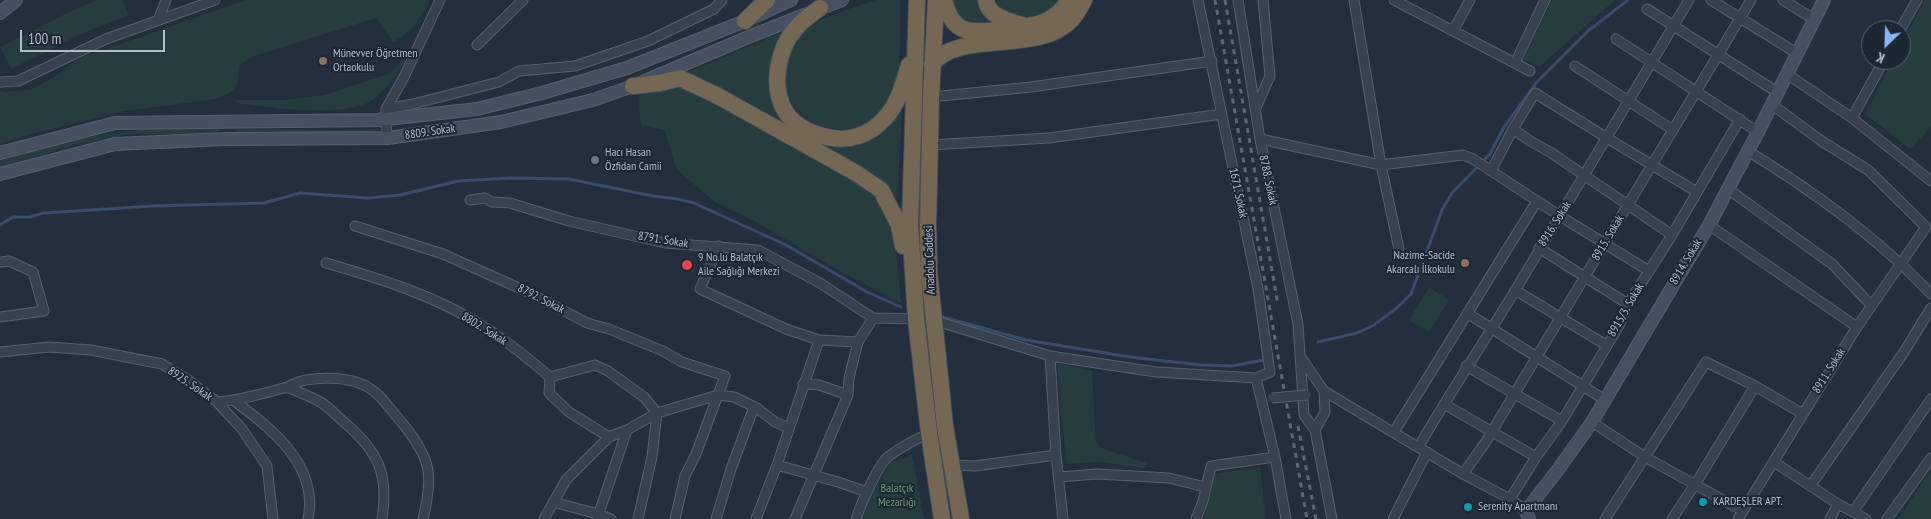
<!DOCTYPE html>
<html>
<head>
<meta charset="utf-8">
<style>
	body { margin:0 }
	#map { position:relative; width:1931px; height:519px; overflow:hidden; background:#242f3e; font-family:"PT Sans Narrow",sans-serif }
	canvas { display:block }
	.north { position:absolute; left:1861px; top:20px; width:50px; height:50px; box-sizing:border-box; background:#1d2633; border:1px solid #59626f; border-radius:50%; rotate:204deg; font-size:14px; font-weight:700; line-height:20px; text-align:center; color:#b4bcc9 }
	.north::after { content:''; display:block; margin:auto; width:18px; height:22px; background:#8ab4f8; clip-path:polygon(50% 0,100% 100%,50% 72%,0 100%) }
	.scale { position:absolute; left:20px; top:30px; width:145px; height:22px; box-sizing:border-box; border:2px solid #b4bcc9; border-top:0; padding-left:6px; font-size:15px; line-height:18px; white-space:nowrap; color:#b4bcc9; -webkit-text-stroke:4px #1d2633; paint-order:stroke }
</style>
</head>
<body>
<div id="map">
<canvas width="1931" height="519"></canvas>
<div class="north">K</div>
<div class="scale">100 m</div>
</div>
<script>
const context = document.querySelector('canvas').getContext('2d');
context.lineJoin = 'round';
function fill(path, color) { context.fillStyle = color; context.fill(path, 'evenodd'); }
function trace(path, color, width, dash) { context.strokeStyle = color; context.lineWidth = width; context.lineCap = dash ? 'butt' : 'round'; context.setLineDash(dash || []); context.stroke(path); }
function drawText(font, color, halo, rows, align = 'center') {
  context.font = font + ' "PT Sans Narrow",sans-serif'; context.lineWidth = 4; context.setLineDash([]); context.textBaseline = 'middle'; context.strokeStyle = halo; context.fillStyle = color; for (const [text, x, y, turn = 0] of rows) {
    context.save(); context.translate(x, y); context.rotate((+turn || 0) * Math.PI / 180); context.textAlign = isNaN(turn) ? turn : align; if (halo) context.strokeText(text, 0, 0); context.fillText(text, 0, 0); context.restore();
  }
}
const green = new Path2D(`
	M97,0h25l7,15 -46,18 -72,36 -11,-22 69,-35z
	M246,0h184c-9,18 -18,33 -37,42l-17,-24 -125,39 -11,8 -3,21 -8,7 -13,6 -92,12 -101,25 -23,8v-53l6,1 26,-3 24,-13 24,-18z
	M876,0h24c-1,28 3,65 -6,91 -18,53 -93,50 -109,-3 -2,-5 0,-13 0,-19 1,-12 5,-26 15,-34 20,-19 50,-26 76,-35z
	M953,0h27l15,23h-30l-8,-7z
	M995,0h69c-25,23 -36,21 -65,8z
	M1552,0h63l-76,67 -15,-8z
	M1925,0h6v127l-21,22 -45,-35 29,-54h7v-14z
	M783,32c-5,12 -13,24 -13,37 -1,19 13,39 21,55l79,15 18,-12 14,-17 -5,90 -13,-12 -180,-110 -16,-6z
	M404,58l2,1c-9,13 -19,30 -31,39 -27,22 -106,9 -139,5l-2,-3h51l40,-5 66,-22z
	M681,88l20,6 171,98c26,28 25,74 29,111l-49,-25 -96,-56 -41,-20 -38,-32 -13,-40 -23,-5 -3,-28 7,-4z
	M145,129h74l-1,5h-89l-54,11 -75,22v-6c46,-17 96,-27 145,-32z
	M236,129l94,1 49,-1 1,1 -18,4 -125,-1z
	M1429,287l20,13 -20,32 -20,-12z
	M1057,363l35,8 4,71 5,6 46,15 -4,5 -44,-6 -32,2 -6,-49z
	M912,455l12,64h-64l4,-12 27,-44z
	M1260,467l6,52h-63l10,-45z
	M1931,471v48h-33z`);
const stream = new Path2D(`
	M0,225l13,-8h17l14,-4 109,-7 111,-3 36,-10 68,5 32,-3 58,-14 53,-3 58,1 84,17 25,3 16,4 92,42 81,47 34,15
	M943,317l83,23 104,17 71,8 31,1 31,-6
	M1318,342l39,-9 17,-8 24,-18 13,-13 31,-84 10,-17 38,-39 14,-27 33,-45 51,-51 40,-31`);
const street = new Path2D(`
	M1238,0l22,139 38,185 6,91 11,15
	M1354,0l27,165 18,84
	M1394,0l136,71
	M1711,0l87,54
	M1783,0l32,20
	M1647,9l130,83
	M158,20l8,-20
	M1900,30l17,-30
	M1453,31l17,-31
	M1616,39l142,93
	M477,45l46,-45
	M1515,63l30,-63
	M1575,66l98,64
	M1787,74l65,44 79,63
	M0,82l18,-1 88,-42 109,-39
	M931,97l100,-10 181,-26
	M386,109l27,-5 86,-22 20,-11 56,-5 73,-25 66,-32 8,-9
	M1255,110l15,-34 -7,-76
	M1852,118l32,-58
	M1513,129l17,12 20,11 122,83
	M388,138l-3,-19 1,-10 18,-32 36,-77
	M1260,139l121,26 82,-10 10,4 87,57 89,55
	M930,145l119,-7 173,-24
	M1748,151c66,41 129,86 183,143
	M1491,171l22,-42 22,-36 72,45 90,54
	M1728,189l104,75 39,41
	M470,200l15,-2 7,4 18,1 59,18 96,22 93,7 62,33 53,35
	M1709,225l148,102
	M355,226l88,28 87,39 57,30 22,6 54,22 19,11 43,14 -29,78 -11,22 -10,43
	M719,246l-19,43 86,40 33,11 39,2
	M1539,248l89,56
	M0,262l9,-1 24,11 11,39 -44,6
	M326,263c55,16 111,33 160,65 22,14 43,31 64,49l-1,16 20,19 40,25
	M1515,290l91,55
	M1467,313l138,87
	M873,318l43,1
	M933,320l117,36 106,16 100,6 14,-6 -12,-83 -60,-289
	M0,352l49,-5 42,3 71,14 26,16 29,22 25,27 25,37 6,53
	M1050,356l6,99 7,64
	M1302,359l22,32 139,83 47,25 16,12
	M1466,366l96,55
	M550,377l45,-12 13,6 36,26 13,16 -5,44 -14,62
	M1256,378l19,79 11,62
	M803,384l16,1 29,10
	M286,387c12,5 25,9 36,16 8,5 16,14 23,20 34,29 44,52 37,96
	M1324,391l1,21 -10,18 17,89
	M233,400c39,29 86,65 75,119
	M217,402c23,-2 45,-8 67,-14 7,-2 14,-7 22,-8 18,-3 42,-3 60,6 15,8 26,26 37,38 29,36 30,51 20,95
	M1444,404l92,53
	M1592,422l53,35 98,54
	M1394,432l143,-231
	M1419,446c31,-53 65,-104 97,-157 58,-96 115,-193 173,-289
	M1774,462l64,42 28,15
	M777,465l61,17 29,10
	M952,465l23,1 81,-11
	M1463,474l22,-31 266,-443
	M1059,477l38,-3 72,4 36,9
	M1811,485l93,-133 27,-44
	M1510,499l26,-42 26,-36 58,-97 8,-20 44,-69 68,-116
	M553,502l45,12 13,5
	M1853,512l78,-113
	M544,519l22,-39 43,-43 18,-7 30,-17 61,-18 16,2 23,11 18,14 14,6
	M597,519l30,-89
	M716,519l15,-50 23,-62
	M756,519l21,-54 42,-125
	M795,519l53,-124 1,-17 9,-36 15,-24
	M856,519c4,-13 22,-54 32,-62 12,-10 27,-17 41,-24
	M1196,519l7,-18 8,-35 64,-9
	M1393,519l34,-67
	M1605,519l101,-157 49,24 48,28
	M1672,519l24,-36 59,-97
	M1738,519l119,-192 69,-100 -58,-57 -45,-28 -52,-38
	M1830,519l8,-15
	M1887,519l44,-61`);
const secondary = new Path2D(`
	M0,13l16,-13
	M0,153l115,-30 263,-3 99,-11 65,-16 85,-25 118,-47 46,-21
	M0,174l115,-30 111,-5 162,-1 113,-16 92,-22 40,-14 118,-50 91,-36
	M1529,519l-3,-8 34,-44 32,-45 117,-197 49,-93 66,-132`);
const highway = new Path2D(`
	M917,0l-7,225 6,94 13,114 13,86
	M936,0l-5,97 -3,127 1,47 16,155 16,93
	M944,0c3,12 8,26 22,30 14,4 72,-3 84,-11 9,-5 14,-11 19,-19
	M986,0c2,17 23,21 36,25
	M820,8c-9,6 -17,12 -24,20 -18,20 -25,57 -12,81 12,23 50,35 74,27 11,-3 20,-10 28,-19 13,-15 17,-33 23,-52
	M745,21l22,-21
	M932,65c24,-36 108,-10 139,-45 6,-6 9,-13 13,-20
	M633,86l27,-3 20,-5 38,18 138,77 25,17 18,35 4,21`);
const rail = new Path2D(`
	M1215,0l92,519
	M1225,0l53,305
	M1298,426l18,93`);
const streetBridge = new Path2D(`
	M1272,398l34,-3`);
const markers = [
	[323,61,5,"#8d6e63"],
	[595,160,5,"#6b7280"],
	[1465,263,5,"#8d6e63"],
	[687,265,6,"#e0444e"],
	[1703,502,5,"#0f9aa8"],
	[1468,507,5,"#0f9aa8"]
];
const poiNames = [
	["Münevver Öğretmen",333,54],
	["Ortaokulu",333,68],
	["Hacı Hasan",605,153],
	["Özfidan Camii",605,167],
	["Nazime-Sacide",1455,256,"right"],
	["Akarcalı İlkokulu",1455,270,"right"],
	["9 No.lu Balatçık",698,258],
	["Aile Sağlığı Merkezi",698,272],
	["KARDEŞLER APT.",1713,502],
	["Serenity Apartmanı",1478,507]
];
const streetNames = [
	["8809. Sokak",430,132,-8],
	["8788. Sokak",1268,180,78],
	["1671. Sokak",1238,193,78],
	["8916. Sokak",1555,224,-58],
	["8915. Sokak",1608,238,-59],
	["8791. Sokak",663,240,9],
	["Anadolu Caddesi",930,260,-92],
	["8914. Sokak",1686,262,-59],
	["8792. Sokak",541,299,27],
	["8915/3. Sokak",1626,310,-60],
	["8802. Sokak",484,329,32],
	["8911. Sokak",1829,371,-58],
	["8925. Sokak",190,384,34]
];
const parkNames = [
	["Balatçık",897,489],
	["Mezarlığı",897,503]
];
fill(green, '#263c3f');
trace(stream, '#394c67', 3);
trace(street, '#565f6c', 11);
trace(secondary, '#565f6c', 14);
trace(highway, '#434c59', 18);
trace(street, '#38414e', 9);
trace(secondary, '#465061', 12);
trace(highway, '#746855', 16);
trace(rail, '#5a6575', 3, [5, 5]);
trace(streetBridge, '#565f6c', 11, []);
trace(streetBridge, '#38414e', 9);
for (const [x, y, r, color] of markers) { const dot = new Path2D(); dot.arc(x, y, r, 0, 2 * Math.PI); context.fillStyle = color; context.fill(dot); trace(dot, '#1d2633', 2); }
drawText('12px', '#b4bcc9', '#1d2633', poiNames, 'left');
drawText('12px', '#b4bcc9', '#1d2633', streetNames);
drawText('12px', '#6b9a76', '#1d2633', parkNames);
</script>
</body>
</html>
